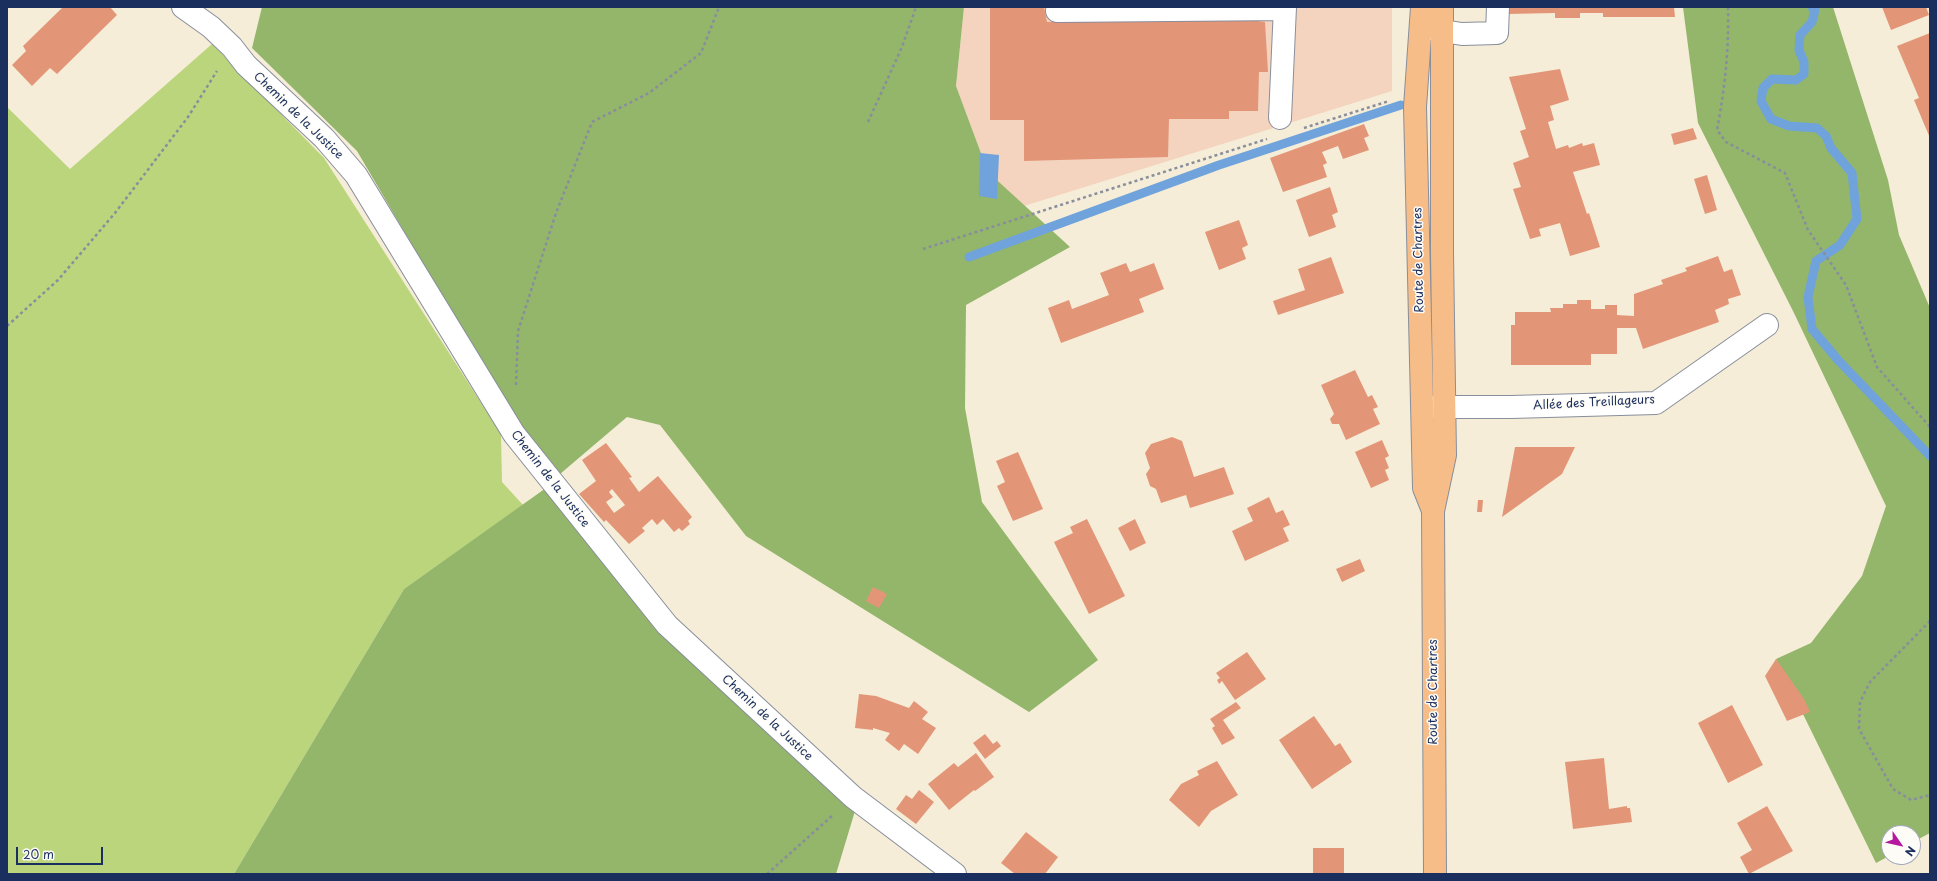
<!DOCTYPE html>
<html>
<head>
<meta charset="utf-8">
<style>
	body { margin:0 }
	#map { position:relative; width:1937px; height:881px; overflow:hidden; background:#f5edd8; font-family:"Playpen Sans",sans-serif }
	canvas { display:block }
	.frame { position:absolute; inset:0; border:8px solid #1b2f5e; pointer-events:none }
	.north { position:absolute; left:1881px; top:825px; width:40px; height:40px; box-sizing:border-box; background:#fdfcf7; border:1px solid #a3aaba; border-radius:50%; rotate:124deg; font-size:11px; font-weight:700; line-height:16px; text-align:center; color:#1b2f5e }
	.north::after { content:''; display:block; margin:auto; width:14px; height:18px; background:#b5179e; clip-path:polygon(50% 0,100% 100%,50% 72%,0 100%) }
	.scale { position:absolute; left:16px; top:847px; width:87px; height:18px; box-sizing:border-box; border:2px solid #1b2f5e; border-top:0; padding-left:5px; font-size:12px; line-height:14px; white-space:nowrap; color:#1b2f5e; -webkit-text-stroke:3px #fdfcf7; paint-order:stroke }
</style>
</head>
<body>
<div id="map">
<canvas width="1937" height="881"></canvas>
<div class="frame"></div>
<div class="north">N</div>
<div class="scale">20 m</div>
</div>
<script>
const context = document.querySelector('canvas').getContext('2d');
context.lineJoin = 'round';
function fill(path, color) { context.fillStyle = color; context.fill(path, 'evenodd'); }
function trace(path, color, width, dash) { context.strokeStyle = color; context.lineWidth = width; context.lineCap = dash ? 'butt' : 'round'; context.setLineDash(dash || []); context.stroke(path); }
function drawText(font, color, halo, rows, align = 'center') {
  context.font = font + ' "Playpen Sans",sans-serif'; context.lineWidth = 3; context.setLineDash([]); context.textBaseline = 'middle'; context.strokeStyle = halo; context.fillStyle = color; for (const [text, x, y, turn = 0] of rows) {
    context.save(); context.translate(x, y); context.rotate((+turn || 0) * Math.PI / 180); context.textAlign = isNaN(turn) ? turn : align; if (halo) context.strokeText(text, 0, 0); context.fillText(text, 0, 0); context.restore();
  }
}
const built = new Path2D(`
	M964,7h428v84l-368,115 -36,-34 -32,-86z`);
const green = new Path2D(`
	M212,44l112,114 177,276 1,48 21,23 -119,84 -170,285h-227v-767l63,62z`);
const forest = new Path2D(`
	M262,7h702l-8,79 32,86 82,75 -104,58 -1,103 17,94 116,158 -69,52 -283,-176 -86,-111 -33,-8 -67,57 -52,-65 -151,-258 -105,-103z
	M1683,7h150l55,173 11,55 31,73v525l-17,9v-9h-24v23l-13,7 -100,-204 35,-16 51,-67 24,-70 -93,-195 -95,-188z
	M553,483l114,142 191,176 -22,73h-602l170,-285z`);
const water = new Path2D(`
	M980,153l19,2 -2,44 -18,-3z`);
const stream = new Path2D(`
	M1812,7l3,3 -3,12 -12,13 -1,15 5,12v12l-8,6 -24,-1 -9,9 -2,13 10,18 18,7 28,2 9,8 5,12 21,25 5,46 -17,26 -24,16 -8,36 4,32 26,31 92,96
	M969,257l250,-92 182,-60`);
const building = new Path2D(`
	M63,7h47l7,8 -60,59 -7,-6 -18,18 -20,-21 14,-14 -3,-5z
	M990,7h54l3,15 175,-6 43,6 3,50h-9l-1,39h-29v8h-60l-1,38 -144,4v-41h-34z
	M1508,7h166l1,10h-72v-4h-23v5h-25v-5l-47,1z
	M1882,7h44l3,8 -38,15z
	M1930,33v105l-16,-38 5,-2 -22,-52z
	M1560,69l9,31 -19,6 4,14 -6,2 8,27 12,-4 1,3 13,-5 1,3 11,-3 6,22 -27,7 14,42 2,-1 11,34 -30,9 -10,-33 -21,6 2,7 -11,3 -17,-50 8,-2 -8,-24 16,-6 -9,-26 6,-2 -17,-52z
	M1364,124l5,12 -5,2 5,12 -26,9 -5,-13 -16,6 5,11 -4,2 4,12 -44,15 -13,-34z
	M1693,128l4,11 -23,6 -3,-11z
	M1707,175l10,35 -12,4 -11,-35z
	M1330,187l8,25 -6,3 4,12 -27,10 -13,-37z
	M1239,220l9,25 -6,3 4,11 -27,11 -14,-38z
	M1718,256l6,16 8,-3 9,26 -13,4 1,5 -14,6 4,12 -76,27 -7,-21h-19v26h-26v11h-80v-40h4v-13h36l-1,-4h13v-4h14v-4h14v9h14v-4h12v10l17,1v-22l29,-10 -2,-4 26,-9 -2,-3z
	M1331,257l13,36 -66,22 -5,-14 32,-11 -7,-21z
	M1126,263l4,9 24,-9 10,26 -25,10 5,13 -83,31 -13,-35 21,-8 3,9 37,-14 -9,-22z
	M1355,370l13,27 4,-2 6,12 -5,2 7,15 -34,16 -7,-16h-7l-2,-5 4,-5 -13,-29z
	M1172,437l10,4 12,36 30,-10 10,27 -44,14 -4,-13 -25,8 -5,-14 -6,-3 -4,-12 4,-6 -5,-15 6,-9z
	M1382,440l7,16 -4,2 4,10 -4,2 4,10 -18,8 -16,-36z
	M606,443l26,34 -3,1 10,14 19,-16 34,41 -4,4 2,3 -8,7 -3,-3 -5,4 -11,-13 -6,6 -5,-6 -10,9 3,3 -16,13 -23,-24 -2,2 -25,-28 17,-13 -14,-21zM612,489l13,16 -11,8 -8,-11 7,-5 -4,-5z
	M1515,447h60l-13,27 -60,43z
	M1018,452l25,57 -30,12 -16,-35 8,-4 -9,-21z
	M1269,497l7,16 7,-3 7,15 -7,3 6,13 -44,20 -13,-30 21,-10 -6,-13z
	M1478,500h5l-1,12h-5z
	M1087,519l38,77 -36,18 -35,-72 19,-9 -3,-6z
	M1135,519l11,24 -16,8 -12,-23z
	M1360,559l5,12 -23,11 -6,-13z
	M873,587l14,7 -8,14 -13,-7z
	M1247,652l19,27 -31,21 -13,-19 -3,3 -2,-4 3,-2 -4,-5z
	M1776,659l28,40 6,13 -23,9 -22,-45z
	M859,694l17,2 33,12 5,-7 14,11 -6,7 14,9 -18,26 -14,-10 -5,7 -14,-11 5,-7 -17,-5v2l-18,-2z
	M1236,702l5,6 -18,12 12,18 -13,7 -10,-17 3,-2 -5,-7z
	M1732,705l31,60 -35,18 -30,-60z
	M1314,716l21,30 5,-3 12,19 -40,27 -33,-49z
	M985,734l8,10 4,-3 4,5 -16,13 -12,-16z
	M976,753l18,24 -19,14 -1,-1 -25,20 -21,-26 26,-21 4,4z
	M1604,758l5,51 18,-3v2h3l2,14 -59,7 -8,-67z
	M1217,761l21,34 -27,16 -12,16 -30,-27 12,-16 18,-9 -2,-4z
	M919,790l15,12 -18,22 -20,-15 10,-14 6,4z
	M1767,806l26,45 -44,23 -9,-17 12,-7 -15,-27z
	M1026,832l32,25 -13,17h-30l-14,-11z
	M1313,848h31v26h-31z`);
const path = new Path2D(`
	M1728,7c1,44 -3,80 -11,123l9,12 59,31 23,57 38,55 31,82 53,60
	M868,122l34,-75 14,-40
	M1304,128l85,-27
	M923,249l344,-110
	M7,326l51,-46 57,-67 73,-96 29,-46
	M516,385l2,-54 38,-118 36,-91 57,-29 52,-40 18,-46
	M1930,621l-60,61 -10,20 -1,27 34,60 18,11 19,-5
	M767,874l67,-60`);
const minor = new Path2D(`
	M183,7l28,20 21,20 14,18 78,73 32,37 158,259 153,191 186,172 102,77
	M1057,11l228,-2
	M1423,28l39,6 35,-1 1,-26
	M1280,118l5,-111
	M1425,407h86l145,-4 111,-78`);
const major = new Path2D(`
	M1422,7l-7,100 9,381 8,20
	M1435,874l-2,-363 12,-56 -3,-202v-246`);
const streetNames = [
	["Chemin de la Justice",298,116,44],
	["Route de Chartres",1419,260,-91],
	["Allée des Treillageurs",1594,403,-3],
	["Chemin de la Justice",550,479,52],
	["Route de Chartres",1434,692,-90],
	["Chemin de la Justice",767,718,43]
];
fill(built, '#f4d4bf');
fill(green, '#bad57b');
fill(forest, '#93b66b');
fill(water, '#70a3db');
trace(stream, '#70a3db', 9);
fill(building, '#e39677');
trace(minor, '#888e9b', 24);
trace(major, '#888e9b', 24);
trace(path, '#888e9b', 2.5, [3, 3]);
trace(minor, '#fff', 22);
trace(major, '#f7bd88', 22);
drawText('12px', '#1b2f5e', '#fdfcf7', streetNames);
</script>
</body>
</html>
